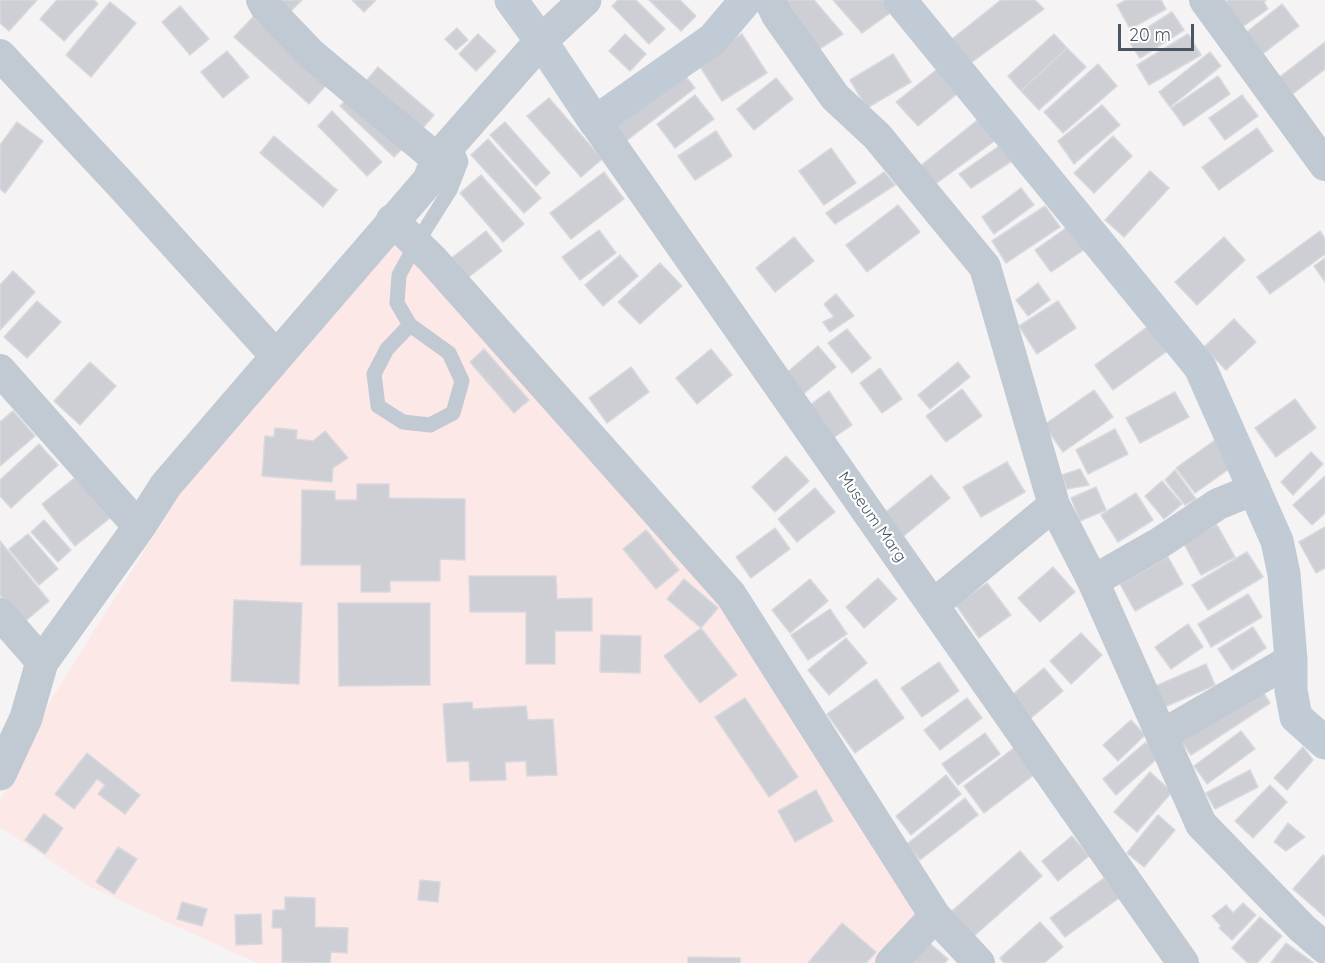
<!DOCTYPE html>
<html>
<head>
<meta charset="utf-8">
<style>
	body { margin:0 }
	#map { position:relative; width:1325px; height:963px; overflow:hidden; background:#f5f3f3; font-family:Quicksand,sans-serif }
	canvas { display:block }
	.scale { position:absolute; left:1118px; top:24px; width:76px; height:27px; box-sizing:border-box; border:3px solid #4a5661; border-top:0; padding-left:8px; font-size:18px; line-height:21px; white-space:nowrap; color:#4a5661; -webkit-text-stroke:4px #fff; paint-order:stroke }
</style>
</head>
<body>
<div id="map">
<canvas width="1325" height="963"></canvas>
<div class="scale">20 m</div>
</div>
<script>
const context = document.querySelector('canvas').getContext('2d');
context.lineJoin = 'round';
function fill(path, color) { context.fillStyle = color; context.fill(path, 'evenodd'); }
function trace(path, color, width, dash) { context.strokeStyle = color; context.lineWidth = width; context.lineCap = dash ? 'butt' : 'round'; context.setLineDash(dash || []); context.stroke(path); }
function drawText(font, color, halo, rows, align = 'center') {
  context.font = font + ' Quicksand,sans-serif'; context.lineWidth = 4.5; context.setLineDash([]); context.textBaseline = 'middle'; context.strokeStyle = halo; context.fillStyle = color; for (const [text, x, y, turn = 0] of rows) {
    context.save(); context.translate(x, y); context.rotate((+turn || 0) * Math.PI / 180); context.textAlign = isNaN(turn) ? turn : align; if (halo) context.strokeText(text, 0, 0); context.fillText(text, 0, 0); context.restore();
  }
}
const medical = new Path2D(`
	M397,243l314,348 204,320 -1,12 -35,40h-622l-168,-77 -89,-59v-26l51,-101 134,-214z`);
const building = new Path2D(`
	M0,0h37l-28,31 -9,-8z
	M57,0h37l4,4 -34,37 -24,-22z
	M279,0h23l-17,17z
	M352,0h24l-12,12z
	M618,0h18l29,29 -16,15 -37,-38z
	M649,0h31l16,16 -15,15z
	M787,0h27l29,34 -30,19z
	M833,0h50l10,11 -31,22z
	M1001,0h34l9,9 -76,56 -21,-22z
	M1126,0h35l5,9 -36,20 -13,-24z
	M1228,0h38l-2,2 4,7 -33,23 -15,-27z
	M110,2l26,21 -45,54 -25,-22z
	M1282,4l17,22 -39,30 -17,-21z
	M180,6l29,33 -19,16 -28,-33z
	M1172,12l12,18 -44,28 -12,-18z
	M253,17l75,66 -19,21 -75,-67z
	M457,28l11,12 -12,10 -11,-11z
	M478,34l18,17 -20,20 -17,-17z
	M625,34l21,20 -16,17 -21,-20z
	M742,34l25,39 -45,28 -25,-39z
	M1054,34l13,14 -46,43 -13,-15z
	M1188,34l13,21 -52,30 -12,-20z
	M1325,42v27l-35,27 -13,-17z
	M1067,48l19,19 -47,43 -18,-19z
	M227,51l22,26 -26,21 -22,-26z
	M1210,52l11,14 -51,41 -11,-15z
	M893,54l18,28 -44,26 -17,-28z
	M1098,64l19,22 -54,47 -19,-21z
	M378,67l56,48 -18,21 -56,-48z
	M940,67l18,26 -40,33 -22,-24z
	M680,69l15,19 -69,53 -15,-20z
	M1218,76l12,18 -46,32 -13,-18z
	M776,78l17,21 -39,31 -17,-21z
	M353,93l53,52 -12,12 -54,-51z
	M695,95l19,24 -39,29 -18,-24z
	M1242,95l16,21 -33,24 -16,-22z
	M549,98l53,61 -21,18 -54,-61z
	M1102,105l18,20 -46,39 -16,-23z
	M332,111l50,51 -15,14 -49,-50z
	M980,118l17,21 -63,46 -15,-18z
	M17,122l26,19 -38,52 -5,-4v-44z
	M505,122l45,51 -14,13 -46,-51z
	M1257,128l16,23 -54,39 -17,-23z
	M716,131l16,25 -37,24 -17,-24z
	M274,136l63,54 -14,17 -63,-54z
	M1113,136l19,20 -38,37 -20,-20z
	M488,139l53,59 -17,15 -53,-58z
	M1002,144l16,13 -47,31 -12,-14z
	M831,148l25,35 -32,22 -25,-34z
	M1150,171l19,17 -45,49 -19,-17z
	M604,172l20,27 -53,40 -21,-26z
	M884,172l11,13 -60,39 -9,-11z
	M481,175l43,49 -21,18 -43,-49z
	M1021,188l13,17 -40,29 -12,-17z
	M898,205l22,27 -53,40 -21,-27z
	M1045,206l15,21 -54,36 -14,-22z
	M1069,226l16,23 -34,23 -16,-22z
	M599,230l17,23 -36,27 -18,-23z
	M486,231l16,20 -37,29 -16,-20z
	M1320,231l5,8v15l-55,40 -13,-17z
	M794,237l20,24 -39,31 -19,-24z
	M1224,237l21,23 -48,45 -22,-23z
	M620,255l18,21 -35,30 -18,-21z
	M1325,258v24l-11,-16z
	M660,263l22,23 -42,38 -22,-22z
	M13,271l22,21 -35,38v-45z
	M1038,283l12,17 -22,16 -12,-16z
	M836,294l18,22 -24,16 -7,-10 11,-5 -10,-13z
	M37,301l24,21 -34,36 -23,-21z
	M1058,301l18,27 -39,26 -18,-28z
	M1234,319l22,23 -30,28 -22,-23z
	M1154,322l19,25 -60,43 -18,-25z
	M847,329l24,29 -19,15 -24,-30z
	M818,346l18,21 -34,28 -18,-20z
	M484,349l45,51 -15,13 -44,-51z
	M711,349l21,26 -35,29 -21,-26z
	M90,362l26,24 -36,39 -26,-24z
	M958,362l12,15 -40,32 -12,-14z
	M631,367l18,25 -42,31 -18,-25z
	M880,368l22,31 -20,14 -22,-30z
	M962,389l20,27 -36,26 -20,-26z
	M1094,390l19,27 -50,35 -19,-27z
	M829,391l23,34 -19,13 -23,-33z
	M1175,392l14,25 -49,26 -14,-25z
	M1295,399l21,29 -40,29 -21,-29z
	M13,411l22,25 -35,30v-44z
	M275,428l22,2 -1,9 17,2 12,-10 23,27 -15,10 -1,14 -70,-6 3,-40 9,1z
	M1115,429l13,25 -40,20 -12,-24z
	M1218,438l18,26 -41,29 -19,-25z
	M39,444l19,21 -47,43 -11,-12v-16z
	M1311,452l12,12 -30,31 -12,-13z
	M786,456l23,25 -34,31 -23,-25z
	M1007,462l18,30 -44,25 -18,-30z
	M1080,469l9,16 -22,4 -5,-14z
	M1175,470l21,29 -11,6 -20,-25z
	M931,475l19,23 -50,41 -19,-23z
	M77,476l33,42 -35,28 -33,-42z
	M1325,476v37l-13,12 -19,-20z
	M1162,481l20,23 -18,15 -19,-23z
	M357,484h32v14l76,1v61l-25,-1v22h-50v11h-29v-27h-60l1,-75 33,1v9h22z
	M1096,487l10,23 -26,11 -9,-23z
	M815,488l20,24 -38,30 -19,-23z
	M1136,493l17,27 -35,22 -17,-27z
	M44,520l27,30 -13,12 -27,-30z
	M1217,525l18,32 -34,18 -18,-33z
	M1325,527v41l-9,5 -17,-31z
	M775,528l15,21 -39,29 -15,-21z
	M646,530l33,40 -23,19 -33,-40z
	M28,534l30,35 -19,16 -30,-36z
	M0,541l49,60 -26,22 -23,-28z
	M1247,552l16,25 -55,33 -16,-25z
	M1168,557l15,27 -48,27 -15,-27z
	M1053,567l22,25 -35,30 -22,-24z
	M469,576h87l1,23 35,-1v33h-37v33h-29v-52h-56z
	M878,578l19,21 -33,29 -18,-21z
	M684,579l34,29 -17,20 -34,-29z
	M810,579l18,22 -38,32 -18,-23z
	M987,583l24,32 -32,23 -23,-33z
	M1248,594l14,23 -51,30 -13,-23z
	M234,600l68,3 -3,81 -68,-3z
	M338,603h92v82l-91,1z
	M830,609l17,25 -39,26 -17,-25z
	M1188,624l15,23 -32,22 -16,-22z
	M1253,627l13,21 -34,22 -14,-21z
	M701,628l36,47 -37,28 -36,-47z
	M1081,633l21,22 -31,29 -21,-23z
	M601,635l40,1 -1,37 -40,-1z
	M846,638l21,25 -38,32 -21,-25z
	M939,662l20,29 -37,26 -21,-29z
	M1206,664l9,21 -55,24 -9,-21z
	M1044,668l19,23 -38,32 -19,-23z
	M876,679l28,39 -49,35 -28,-39z
	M1261,689l9,14 -79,52 -10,-14z
	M745,698l53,79 -29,20 -54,-80z
	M967,698l15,20 -42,32 -16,-20z
	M472,702l1,7 53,-3 2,14 25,-1 4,56 -30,1 -1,-15 -21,1 1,18 -36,1 -1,-20 -22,1 -4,-58z
	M1131,720l14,15 -27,26 -15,-16z
	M1241,731l14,18 -48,35 -13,-18z
	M985,733l15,21 -42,31 -16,-21z
	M1146,742l13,15 -43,38 -13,-16z
	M1303,747l10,13 -26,30 -13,-12z
	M1014,748l21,26 -51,39 -20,-27z
	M87,753l53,42 -15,19 -27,-20 7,-9 -8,-6 -23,30 -19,-15z
	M1250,770l8,17 -43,22 -9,-16z
	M1150,772l22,20 -35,40 -23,-20z
	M946,775l15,19 -50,41 -15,-19z
	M1270,785l17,17 -34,36 -18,-17z
	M816,790l17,31 -38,21 -17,-31z
	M965,798l13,17 -58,45 -13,-16z
	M44,814l19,14 -18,26 -20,-14z
	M1158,815l17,15 -31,37 -17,-14z
	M1288,823l17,14 -19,14 -12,-9z
	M1072,836l17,20 -31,25 -16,-20z
	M118,847l19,12 -23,35 -18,-12z
	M1020,851l22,25 -68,60 -22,-25z
	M1323,855l2,2v60l-32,-28z
	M1104,878l15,20 -54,39 -15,-19z
	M420,880l20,2 -2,20 -20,-2z
	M285,897l30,1v29l33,1 -1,25 -16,-1 -1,11 -48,-1v-34h-10l1,-18h12z
	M182,902l25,7 -5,17 -25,-7z
	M1243,903l13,12 -24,25 -13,-12 2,-2 -9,-10 14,-11 7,8z
	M261,914l1,30 -26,1 -1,-30z
	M1260,917l22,19 -25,27h-9l-16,-15z
	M1040,922l23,25 -19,16h-40l-4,-5z
	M842,923l34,29 -10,11h-58z
	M921,936l27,23 -3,4h-47z
	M1286,943l28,20h-43z
	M688,957l52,1v5h-52z`);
const service = new Path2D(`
	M410,325l-23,24 -13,25 4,32 25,16 27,3 23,-12 9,-32 -13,-28 -39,-28 -13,-22 2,-28 17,-31 34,-54 11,-28 -8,-21`);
const minor = new Path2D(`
	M262,0l4,7 45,47 126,105
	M770,0l7,15 58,82 42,39 108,131 69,238 39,76 108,243 101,104 23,20
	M1205,0l120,165
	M0,55l125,134 151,167
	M595,122l588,841
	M392,220l40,39 299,336 204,321 -44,47
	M0,370l139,157
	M1093,581l65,-37 60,-40 37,-15
	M933,605l121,-100
	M0,614l42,48
	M1162,735l129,-75
	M935,916l44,47`);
const tertiary = new Path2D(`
	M0,774l26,-56 16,-56 97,-135 27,-42 263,-305 8,-21 104,-118 44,-41`);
const secondary = new Path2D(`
	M511,0l30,41 54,81 118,-83 33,-39
	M900,0l300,367 77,174 7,33 7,86v30l5,27 29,26`);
const streetNames = [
	["Museum Marg",872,517,55]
];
fill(medical, '#fce8e6');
fill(building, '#cdcfd5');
trace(building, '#d7d9de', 1.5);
trace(service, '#c1cad2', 15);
trace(minor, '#c1cad2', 32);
trace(tertiary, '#c1cad2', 33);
trace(secondary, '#c1cbd6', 33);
drawText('16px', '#4a5661', '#fff', streetNames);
</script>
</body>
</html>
